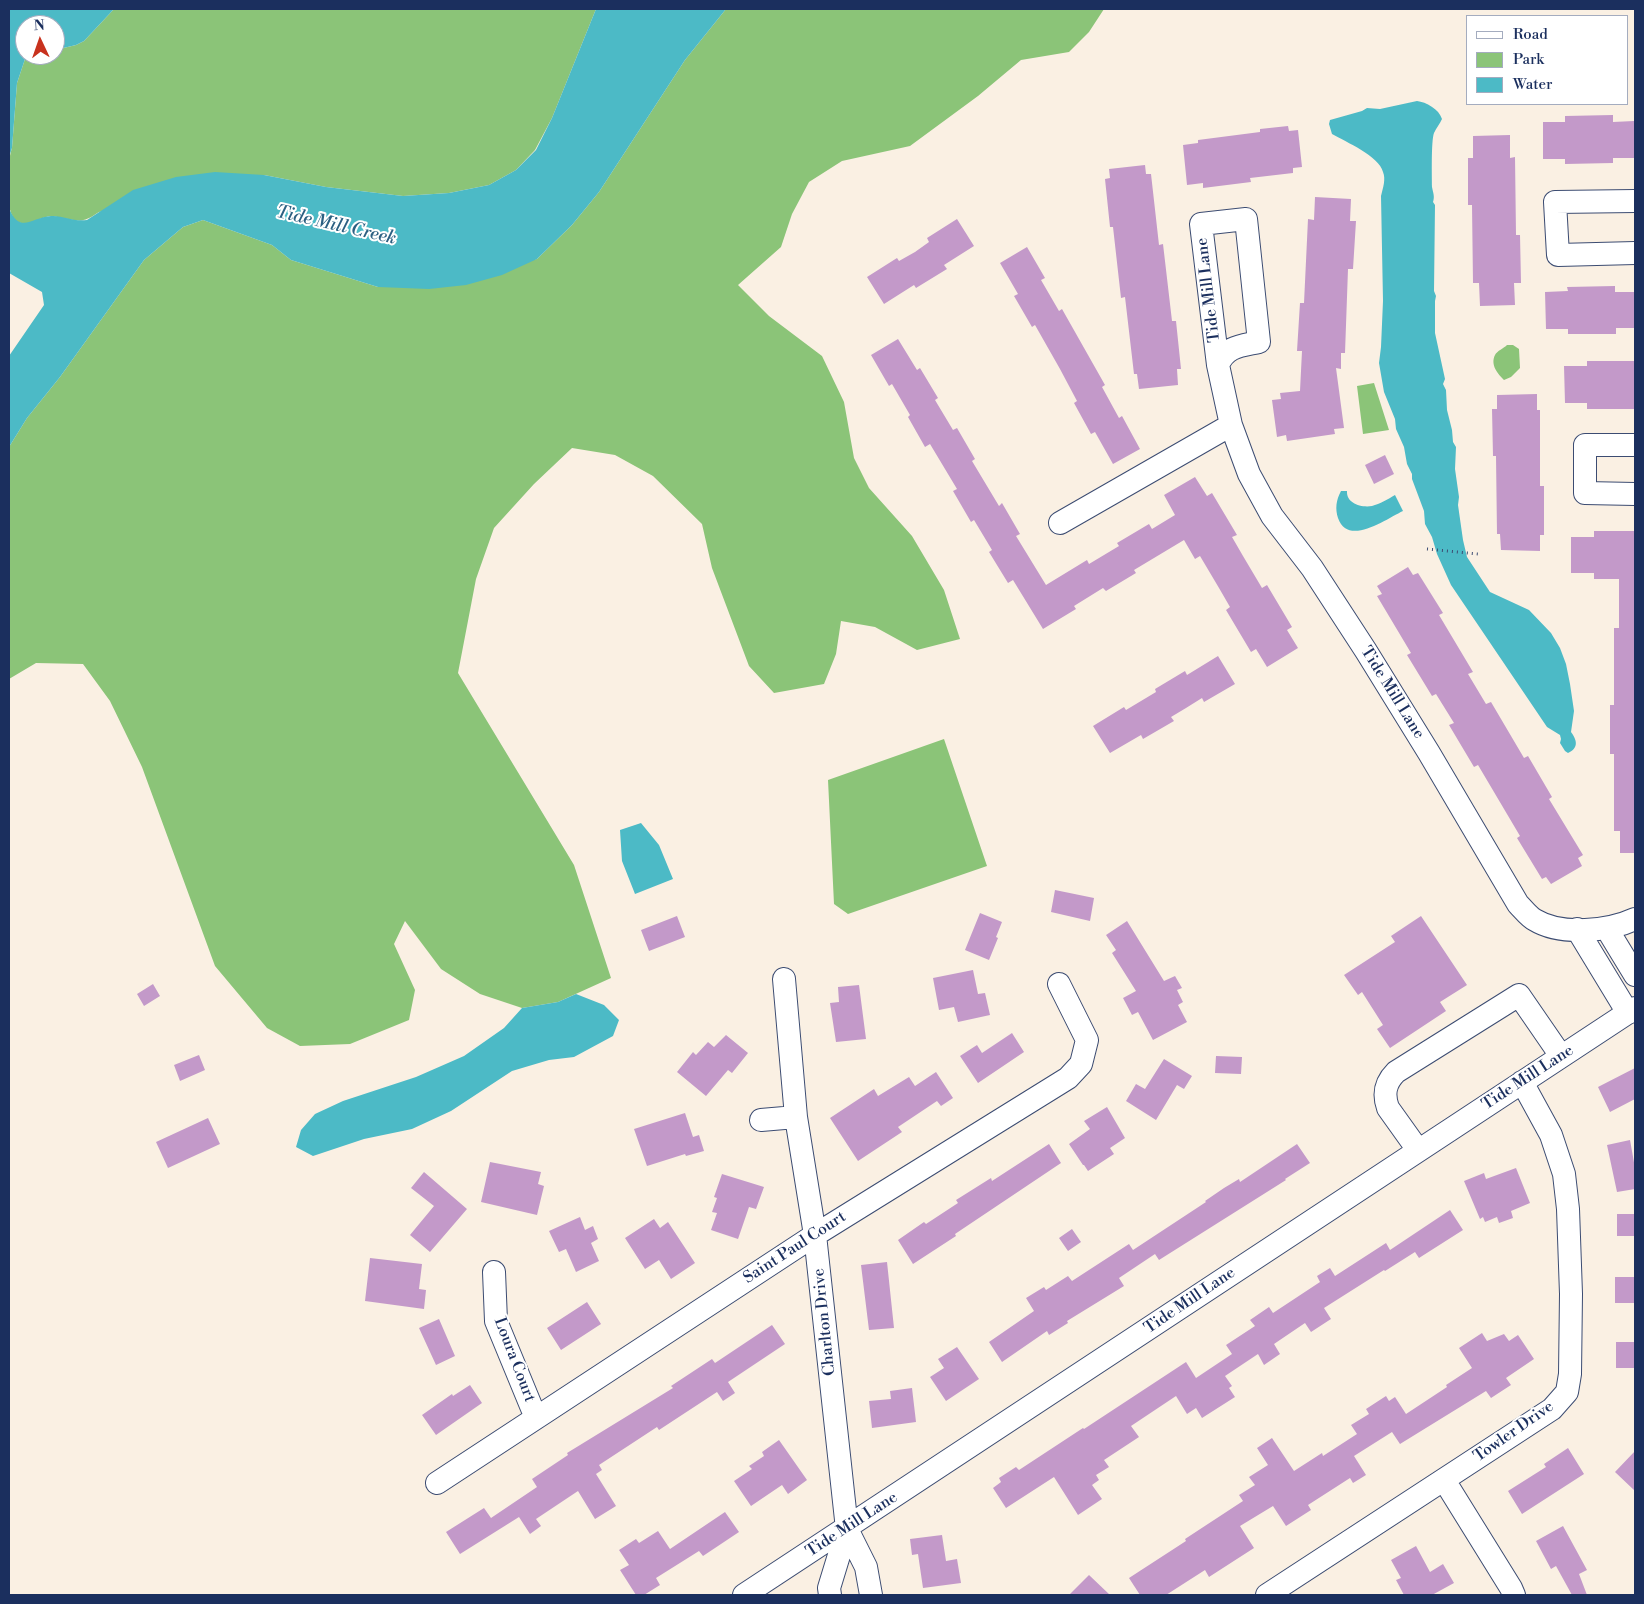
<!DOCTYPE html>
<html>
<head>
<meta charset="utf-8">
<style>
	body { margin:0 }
	#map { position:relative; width:1644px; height:1604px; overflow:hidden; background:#faf0e3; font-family:"Libre Bodoni",serif }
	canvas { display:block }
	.frame { position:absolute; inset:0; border:10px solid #1b2f5e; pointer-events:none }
	.legend { position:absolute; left:1466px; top:15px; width:162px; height:90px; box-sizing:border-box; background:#fff; border:1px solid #a4acbf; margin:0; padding:6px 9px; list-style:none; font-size:15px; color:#1b2f5e }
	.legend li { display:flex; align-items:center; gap:10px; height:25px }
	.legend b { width:25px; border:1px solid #a4acbf }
	.north { position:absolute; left:15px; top:15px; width:50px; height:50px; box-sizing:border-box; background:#fff; border:1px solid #a4acbf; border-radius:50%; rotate:357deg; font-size:14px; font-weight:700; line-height:20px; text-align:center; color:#1b2f5e }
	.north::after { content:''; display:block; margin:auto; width:18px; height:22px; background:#c8321e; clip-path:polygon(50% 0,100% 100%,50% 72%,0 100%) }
</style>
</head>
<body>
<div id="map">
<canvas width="1644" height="1604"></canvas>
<div class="frame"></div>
<ul class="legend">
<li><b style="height:6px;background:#fff"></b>Road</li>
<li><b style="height:14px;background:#8bc478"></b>Park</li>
<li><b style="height:14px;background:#4cbac6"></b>Water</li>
</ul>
<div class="north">N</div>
</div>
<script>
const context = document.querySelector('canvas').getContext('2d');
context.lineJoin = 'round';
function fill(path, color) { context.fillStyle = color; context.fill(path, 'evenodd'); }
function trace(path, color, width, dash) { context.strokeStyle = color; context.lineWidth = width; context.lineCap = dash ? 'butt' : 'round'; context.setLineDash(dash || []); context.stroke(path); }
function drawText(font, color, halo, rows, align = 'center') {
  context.font = font + ' "Libre Bodoni",serif'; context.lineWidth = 4; context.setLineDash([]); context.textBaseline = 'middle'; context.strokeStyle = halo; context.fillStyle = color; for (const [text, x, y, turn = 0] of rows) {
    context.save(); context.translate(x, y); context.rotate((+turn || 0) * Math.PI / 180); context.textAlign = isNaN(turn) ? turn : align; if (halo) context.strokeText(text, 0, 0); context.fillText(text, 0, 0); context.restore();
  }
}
const green = new Path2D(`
	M114,9h482l-44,109 -17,32 -19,20 -27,15 -40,8 -46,3 -77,-9 -62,-12 -165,37c-15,10 -18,10 -36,6 -3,0 -8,-2 -11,-2 -11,0 -23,11 -34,6 -15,-7 -11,-61 -6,-74l5,-65 8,-24 7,-4h23v-5l21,-5 8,-4z
	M726,9h378l-15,23 -20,20 -48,8 -43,36 -68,50 -68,15 -33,21 -17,32 -11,33 -43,38 31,31 53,40 22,46 10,56 15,30 43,48 32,54 16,49 -43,11 -42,-23 -34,-6 -5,33 -12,30 -50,9 -25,-27 -37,-98 -10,-44 -49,-48 -38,-21 -43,-7 -38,36 -40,44 -18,51 -18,94 116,192 37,113 -53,24 -36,6 -42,-14 -39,-25 -36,-48 -11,23 21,46 -6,30 -59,24 -50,2 -33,-18 -52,-62 -73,-199 -32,-66 -27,-37 -47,-1 -27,16v-232l18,-29 33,-41 84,-117 39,-33 20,-7 69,25 19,15 87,27 159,-28 35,-34 27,-33 86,-132z
	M1507,345h6l6,4 1,19 -9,9 -7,3c-6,-6 -14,-15 -9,-25 2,-4 9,-7 12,-10z
	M1374,383l15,47 -26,4 -6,-48z
	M944,739l43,127 -139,48 -14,-10 -6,-124z`);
const water = new Path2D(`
	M9,9h105l-30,32 -8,4 -21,5v-25h-30v30h7l-7,4 -8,24 -5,65 -3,9z
	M596,9h130l-41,51 -86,132 -27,33 -35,34 -35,16 -36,10 -37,4 -51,-2 -87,-27 -19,-15 -69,-25 -20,7 -39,33 -84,117 -33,41 -18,29v-91l35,-51 -2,-13 -33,-19v-65c11,27 23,9 42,8 12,-1 22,6 36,4l46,-30 43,-13 39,-5 49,3 62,12 77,9 46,-3 40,-8 27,-15 20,-20 16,-32z
	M1417,101c9,1 22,8 25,18 -2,5 -6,9 -8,14 -3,8 -2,44 -2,54 1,6 3,9 1,15l2,3 -1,86 2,5 -1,5v32l10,46 -2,5 3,6 1,20 5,20 1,12 3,5 -1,22 4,28 -1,8 5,35 4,17 23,35 39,18 22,23 9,15 6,16 4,20 4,27 -3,21c6,8 8,16 -3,21l-3,-2 -5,-8 1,-4 -1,-4 -13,-8 -96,-142 -14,-31 -5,-17 -7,-13 -1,-13 -12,-32v-5l-5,-10 -3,-17 -8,-18 -1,-10 -11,-27 -5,-29 2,-16 2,-46 -2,-105c2,-8 5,-17 2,-24 -4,-16 -37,-30 -51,-38l-3,-10 1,-4 32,-9 5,-3 13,1z
	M1341,491h6c-1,12 14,17 25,15 8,-2 16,-7 23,-11l8,16c-17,8 -55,36 -65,7 -3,-9 -2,-18 3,-27z
	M641,823l18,22 14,34 -38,15 -13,-33 -2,-31z
	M576,994l28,11 15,15 -6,16 -39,21 -25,3 -37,11 -61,40 -39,18 -48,10 -51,17 -17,-9 5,-17 14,-16 28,-13 73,-24 48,-21 40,-28 18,-20 36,-6z`);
const building = new Path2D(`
	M1613,115v7l21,-1 1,37h-22v5l-48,1v-5h-22v-37h22v-6z
	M1288,126l1,5 9,-1 4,37 -9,1v5l-43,5 1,4 -48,6v-5l-16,2 -4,-40 15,-2v-3l62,-8v-3z
	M1510,135v23l5,-1 1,78h4l1,48h-7l1,22 -35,1 -1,-23h-6l-1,-78h-4v-47h5v-22z
	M1145,165l1,9h5l8,71 4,-1 9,77h4l5,48h-4l1,16 -39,4 -2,-15h-3l-9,-77 -4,1 -8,-71h-3l-5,-48 5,-1 -1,-9z
	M1315,197l36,2 -1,22h6l-3,48h-5l-3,84h-4v16l-5,-1 8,60 -10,1 1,5 -48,7 -1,-6 -9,2 -5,-37 9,-1 -1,-6 20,-2 2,-40h-5l3,-48h4l4,-84 6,1z
	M957,219l17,27 -30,19 3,4 -31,19 -2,-3 -30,19 -17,-27 30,-19 2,3 16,-9 14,-10 -2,-4z
	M1027,247l18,31 -4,2 18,31 3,-2 43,76 -3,2 17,31 3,-2 18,33 -27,15 -18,-32 -4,2 -17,-31 3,-2 -17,-32 -25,-44 -3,2 -18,-31 4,-2 -18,-31z
	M1615,286v6h20v36h-19v6h-48v-5h-22l-1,-37 23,-1 -1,-4z
	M898,339l19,31 3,-2 18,30 -3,2 18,30 4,-2 18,31 -3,2 27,45 3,-3 18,31 -4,2 30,49 41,-25 2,4 30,-18 -2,-3 32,-19 3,5 23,-14 -11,-20 31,-18 12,19 5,-3 25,42 -5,2 11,19 19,32 5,-3 25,42 -5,3 11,18 -31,19 -11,-18 -5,3 -25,-42 4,-3 -11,-19 -19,-32 -5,3 -11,-19 -50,30 2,3 -30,18 -3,-3 -29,18 2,3 -33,20 -30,-49 -5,3 -19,-31 3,-2 -18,-30 -3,2 -18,-31 4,-2 -27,-45 -5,3 -17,-30 2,-2 -18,-31 -3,2 -18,-31z
	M1587,361h48v48h-48v-6h-22l-1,-37h23z
	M1537,394v16h3v76h4v49h-4v16l-39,-1 -1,-16h-3l-1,-78h-3l-1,-47h5v-14z
	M1385,455l9,19 -20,10 -9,-19z
	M1594,531h41v322h-15v-22h-6v-77h-4v-49h4v-77h5v-49h-25v-6h-23v-36h23z
	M1408,567l5,8 5,-2 25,40 -4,2 34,57 -5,2 18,30 5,-2 33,56 4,-2 24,41 -3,2 34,56 -5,3 4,8 -31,18 -5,-7 -4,2 -25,-41 3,-2 -42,-71 -4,2 -25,-42 5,-2 -18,-29 -4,2 -25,-41 4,-2 -34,-57 5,-2 -5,-8z
	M1218,656l17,28 -31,18 -2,-4 -16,10 -15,9 3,4 -31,18 -2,-4 -31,18 -17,-27 31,-19 2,3 30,-18 -1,-3 30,-18 2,4z
	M1055,890l39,8 -4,23 -39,-9z
	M980,913l22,9 -6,15 2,1 -9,22 -24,-10z
	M677,916l8,21 -36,14 -8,-21z
	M1421,916l46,69 -27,17 6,9 -56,37 -13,-19 6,-4 -21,-33 -4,3 -14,-20 51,-33 -4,-6z
	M1127,921l37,60 11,-5 7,12 -5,2 6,12 -5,3 9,17 -34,18 -15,-28 -6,3 -9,-17 13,-7 -24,-38 4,-3 -10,-15z
	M973,970l5,24 7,-1 5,22 -32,7 -4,-15 -15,3 -6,-32z
	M153,984l7,12 -16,10 -7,-12z
	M859,985l7,54 -30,3 -6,-39 9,-1 -1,-15z
	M1012,1033l12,19 -46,31 -18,-27 17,-11 5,8z
	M726,1035l22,18 -16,20 -4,-3 -22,26 -29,-24 16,-20 3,3 12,-13 6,5z
	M199,1055l6,15 -25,11 -6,-16z
	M1216,1056l26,1 -1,17 -26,-1z
	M1164,1059l28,17 -8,13 -7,-4 -21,35 -30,-19 10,-17 9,5z
	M1635,1068v31l-25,13 -12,-25z
	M936,1072l17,26 -12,8 -4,-5 -39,26 4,5 -44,29 -28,-43 44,-29 4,7 31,-19 6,9z
	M1107,1107l18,31 -15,10 4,6 -26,17 -4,-6h-1l-14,-21 21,-15 -6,-8z
	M685,1113l8,24 6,-2 5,16 -18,5 -1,-2 -38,12 -13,-37z
	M208,1118l12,26 -52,24 -12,-26z
	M1630,1140l5,28v21l-18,3 -10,-47z
	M1049,1144l12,19 -106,71 1,2 -43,28 -15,-24 26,-18 2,2 32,-21 -2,-3 35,-22 1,3z
	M1297,1144l13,19 -25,16 1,1 -127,80 -4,-6 -36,24 5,8 -57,35 1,2 -19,12 -2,-4 -45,31 -13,-20 45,-31 -8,-13 18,-11 2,3 22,-14 4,5 57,-37 4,6 73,-48 -1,-1 19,-13 15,-9 1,3z
	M490,1162l51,10 -3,12 6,2 -7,29 -56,-13z
	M1516,1168l14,35 -19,8 2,7 -14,5 -2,-6 -12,5 -2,-5 -3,2 -16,-38 20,-8 2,6z
	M424,1172l43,37 -37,43 -20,-17 24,-29 -23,-18z
	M722,1174l42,13 -8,22 -7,-2 -11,32 -27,-9 6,-17 -5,-1 5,-14 -3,-1z
	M1450,1210l13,20 -44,28 -4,-6 -30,19 -1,-1 -60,38 7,11 -20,13 -6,-9 -31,21 6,10 -16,11 -6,-11 -33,22 7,10 -3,2 6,9 -33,21 -6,-10 -9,6 -11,-18 -45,30 8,11 -35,23 5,7 -13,8 3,5 -7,5 10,14 -24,16 -24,-38 -48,31 -13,-20 8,-6 -2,-4 17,-11 3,3 64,-42 1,1 102,-67 10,16 36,-24 -6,-9 29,-19 -5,-6 19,-13 4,6 47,-31 -3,-6 13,-8 5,8 51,-33 4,7z
	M1617,1214h18v22h-18z
	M580,1217l5,13 8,-4 5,13 -7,4 8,18 -23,11 -10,-23 -7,3 -10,-21z
	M654,1219l6,9 8,-6 27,41 -24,16 -12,-19 -14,9 -20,-31z
	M1072,1229l9,13 -13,9 -9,-13z
	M370,1258l52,6 -3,25 7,1 -2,19 -59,-8z
	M887,1262l7,66 -25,2 -8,-65z
	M1615,1277h20v26h-20z
	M587,1302l14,22 -40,26 -14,-22z
	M439,1319l16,37 -19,9 -17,-37z
	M772,1325l13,19 -57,38 7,11 -12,8 -6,-9 -58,38 -2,-3 -58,38 3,5 -6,4 20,32 -21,13 -17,-28 -42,28 5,7 -11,8 -11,-17 -59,37 -14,-22 38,-24 7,10 46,-31 -5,-8 36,-24 -1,-2 106,-65 -2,-2 41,-27 3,4z
	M1482,1333l5,8 17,-7 5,7 9,-6 16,24 -28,19 5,7 -20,13 -5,-7 -86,53 -8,-12 -38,24 12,19 -13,8 -3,-5 -42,27 3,5 -25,16 -13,-20 -33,20 14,22 -45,29 -4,-7 -39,25h-26l-11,-17 57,-37 -1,-2 58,-38 -4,-6 16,-10 -6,-8 19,-12 -11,-17 15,-10 22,33 28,-18 1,3 34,-22 -6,-9 18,-11 -3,-5 20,-13 3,5 6,-4 11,17 41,-27 -1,-2 26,-17 -13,-20z
	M1616,1342h19v26h-19z
	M957,1347l22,32 -33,22 -16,-24 14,-9 -6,-9z
	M470,1385l12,18 -46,32 -14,-20 30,-21 1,2z
	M912,1388l4,34 -44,6 -3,-27 22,-2 -1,-8z
	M779,1440l28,40 -19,14 -6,-9 -31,21 -17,-25 18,-12 -3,-3 15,-10 -2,-4z
	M1568,1448l16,26 -62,40 -14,-23 38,-24 -2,-3z
	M1635,1451v40l-20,-19z
	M725,1512l14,20 -36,24 -4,-5 -43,27 4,7 -16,10h-8l-16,-25 9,-5 -10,-15 17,-11 3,4 19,-12 12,18z
	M1563,1526l24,44 -8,4 8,21h-15l-16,-29 -5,3 -15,-28z
	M942,1535l4,26 11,-2 4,24 -38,5 -5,-34 -6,1 -2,-16z
	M1416,1546l14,26 13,-8 11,19 -22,12h-28l-8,-15 5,-2 -10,-18z
	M1089,1575l21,20h-41z`);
const path = new Path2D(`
	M1427,549l51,5`);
const minor = new Path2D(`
	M1635,201l-80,1 3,53 77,-2
	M1218,365l-17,-141 45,-5 13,123c-18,4 -33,4 -41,23l13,60
	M1635,445h-50v48l50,1
	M1060,523l171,-98 18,49 23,42 40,52 54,83 63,102 89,151c5,5 11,13 17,16 26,16 74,11 100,-1
	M1577,929l51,84
	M1607,929l28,46
	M784,979l12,138 19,118 32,294 19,38 5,28
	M761,1120l35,-3
	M1418,1150l-30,-42c-5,-14 -3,-25 8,-36l123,-77 42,61
	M494,1272l2,49 40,97
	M1444,1480l67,108 3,7
	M437,1483l378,-248 253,-157 13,-14 6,-24 -28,-56
	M744,1595l891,-587
	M830,1595l-1,-7 18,-59
	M1267,1595l285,-186 15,-17 3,-18 1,-80 -3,-85 -4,-35 -13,-39 -29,-53`);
const streetNames = [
	["Tide Mill Lane",1209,290,-97],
	["Tide Mill Lane",1392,693,58],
	["Tide Mill Lane",1528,1078,-33],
	["Saint Paul Court",795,1248,-33],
	["Tide Mill Lane",1190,1301,-34],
	["Charlton Drive",825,1322,-96],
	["Loura Court",514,1360,69],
	["Towler Drive",1514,1432,-35],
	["Tide Mill Lane",852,1525,-33]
];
const waterNames = [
	["Tide Mill Creek",336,226,13]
];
fill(green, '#8bc478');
fill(water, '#4cbac6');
fill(building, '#c399c9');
trace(minor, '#3c4c72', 24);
trace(path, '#3c4c72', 3, [1, 4]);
trace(minor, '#fff', 22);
drawText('16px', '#1b2f5e', '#fff', streetNames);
drawText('italic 18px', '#2c6082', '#fff', waterNames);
</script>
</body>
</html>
